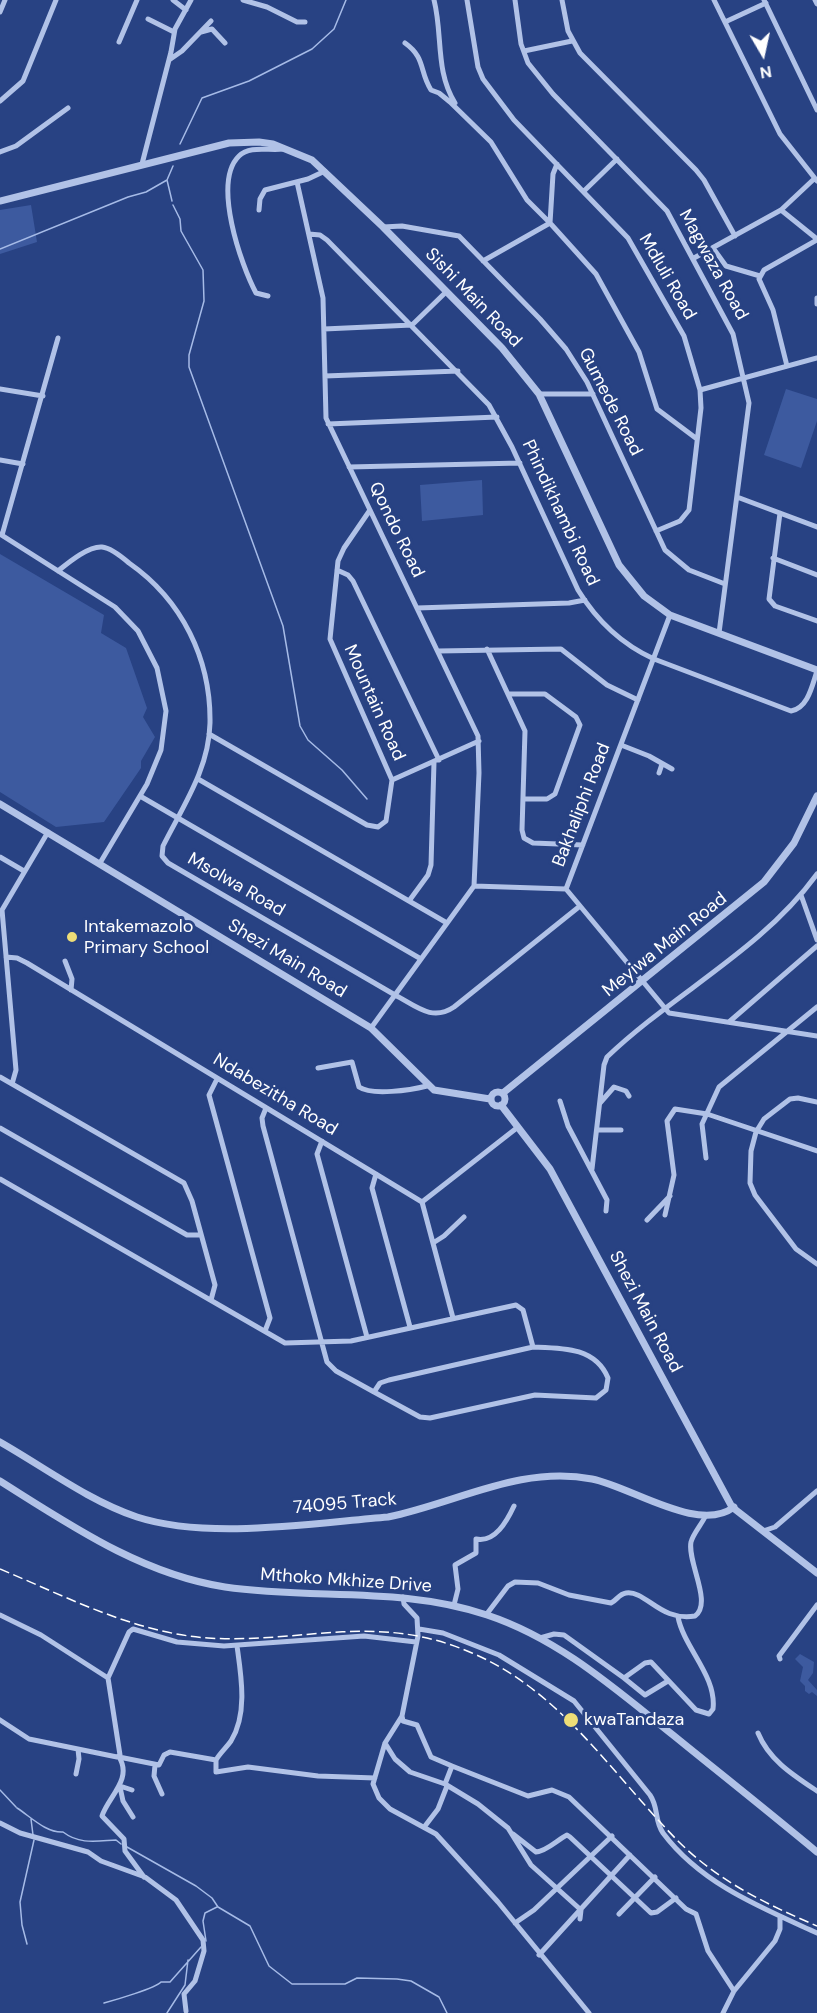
<!DOCTYPE html>
<html>
<head>
<meta charset="utf-8">
<style>
	body { margin:0 }
	#map { position:relative; width:817px; height:2013px; overflow:hidden; background:#284283; font-family:"DM Sans",sans-serif }
	canvas { display:block }
	.north { position:absolute; left:733px; top:24px; width:60px; height:60px; -webkit-text-stroke:4px #284283; paint-order:stroke; rotate:171deg; font-size:16px; font-weight:700; line-height:24px; text-align:center; color:#fff }
	.north::after { content:''; display:block; margin:auto; width:21px; height:27px; background:#fff; clip-path:polygon(50% 0,100% 100%,50% 72%,0 100%) }
</style>
</head>
<body>
<div id="map">
<canvas width="817" height="2013"></canvas>
<div class="north">N</div>
</div>
<script>
const context = document.querySelector('canvas').getContext('2d');
context.lineJoin = 'round';
function fill(path, color) { context.fillStyle = color; context.fill(path, 'evenodd'); }
function trace(path, color, width, dash) { context.strokeStyle = color; context.lineWidth = width; context.lineCap = dash ? 'butt' : 'round'; context.setLineDash(dash || []); context.stroke(path); }
function drawText(font, color, halo, rows, align = 'center') {
  context.font = font + ' "DM Sans",sans-serif'; context.lineWidth = 6; context.setLineDash([]); context.textBaseline = 'middle'; context.strokeStyle = halo; context.fillStyle = color; for (const [text, x, y, turn = 0] of rows) {
    context.save(); context.translate(x, y); context.rotate((+turn || 0) * Math.PI / 180); context.textAlign = isNaN(turn) ? turn : align; if (halo) context.strokeText(text, 0, 0); context.fillText(text, 0, 0); context.restore();
  }
}
const green = new Path2D(`
	M31,205l6,37 -37,12v-44z
	M786,389l31,10v22l-16,47 -37,-13z
	M482,480l1,35 -61,6 -2,-36z
	M0,554l104,61 -3,18 25,15 21,60 -4,9 12,20 -14,24v7l-37,54 -48,5 -56,-35z
	M800,1654l14,8 -1,11 -5,7 9,10v6l-5,-4 -3,2 -4,-3v-5l-5,-5 3,-14 -8,-8z`);
const stream = new Path2D(`
	M180,144l22,-46 47,-17 63,-32 22,-20 12,-29
	M172,201l-5,-21 6,-14
	M173,205l7,14 1,12 22,39 1,31 -15,54v12l94,259 17,100 8,14 34,30 25,29
	M0,249l128,-52 18,-5 21,-12
	M0,1790l16,17
	M17,1808c14,9 29,25 46,24 17,13 34,9 53,8l5,4
	M31,1819l2,16
	M127,1847l69,39 16,12 6,9 32,19 19,40 23,18h53l12,-6 40,1 14,2 28,16 8,16
	M206,1941l-3,-20 2,-8 12,-6
	M27,1944l-5,-19 -2,-23 14,-62
	M104,2003c11,-3 52,-15 57,-21h9l31,-35
	M167,2013l18,-28 3,-25`);
const minor = new Path2D(`
	M173,0l13,10
	M243,0l24,7 30,15h8
	M434,0c9,35 1,71 21,103
	M467,0l11,67 5,12 31,41 114,118 56,98 16,54 1,18 -12,102 -9,11 -24,10
	M515,0l6,44 7,19 25,31 114,117 66,123 16,69 -30,230
	M562,0l6,31 12,22 116,117 8,10 31,56
	M714,0l66,134 37,47
	M764,0l53,110
	M815,0l2,4
	M0,12l5,-12
	M148,19l26,13
	M725,22l41,-19
	M201,32l11,-3 13,14
	M119,42l18,-42
	M405,43c21,15 14,28 26,47l8,3 11,9 41,40 36,58 23,23 -67,38
	M524,51l48,-10
	M169,60l13,-9 29,-30
	M0,101l23,-20 33,-81
	M0,152l16,-6 52,-38
	M142,164l29,-112 4,-23 16,-29
	M557,164l-4,10 -3,49 46,51 43,78 18,57 40,30
	M297,182l26,116 3,120 152,318 1,37 -5,113
	M584,191l33,-32
	M259,210l1,-11 5,-9 43,-11 17,-8
	M781,210l36,29
	M383,227l19,-1 57,10 81,83 26,30 21,33 78,168 24,20 36,14
	M309,234l11,1 7,5 162,165 23,42 66,143c19,31 43,54 76,69l137,52c17,-3 21,-25 26,-40
	M713,248l13,18 34,10
	M694,258l87,-48 33,-31
	M268,296l-12,-3c-15,-28 -44,-111 -17,-137 11,-11 30,-5 44,-7
	M817,298v6
	M324,329l88,-4 34,-33
	M787,366l-14,-56 -14,-31 5,-9 53,-30
	M325,376l133,-5
	M0,389l43,7
	M700,390l117,-32
	M539,394h54
	M328,424l169,-7
	M0,460l23,4
	M349,467l171,-4
	M737,497l80,30
	M780,513l-11,86 6,7 42,15
	M0,534l115,73 23,24 19,37 9,43 -5,39 -14,34 -47,79
	M2,535l56,-197
	M773,558l44,17
	M337,570l11,5 5,6 86,179
	M58,571c10,-8 30,-25 44,-24 9,1 20,10 27,16 53,37 82,96 81,160 -1,46 -27,83 -47,123l-1,10 6,7 227,132c21,11 37,27 59,12l126,-101
	M417,608l152,-5 16,-3
	M487,649l38,82 -3,99 2,8 9,5 50,2
	M438,651l123,-2 46,36 31,15
	M509,694h36l31,23 4,8 -25,69 -8,5h-24
	M209,734l158,91 11,2 8,-6 6,-41 -62,-141 8,-78 6,-13 26,-38
	M621,745l28,11 23,13
	M659,773l3,-9
	M198,779l249,144
	M392,780l87,-39
	M140,796l281,163
	M0,857l24,14
	M566,889l103,124 148,23
	M801,895l16,45
	M409,901l19,-26 3,-10 3,-103
	M6,957l11,1 10,5 395,239 96,-75
	M65,961l7,18 -1,11
	M729,1022l88,-76
	M371,1028l103,-142 92,3 104,-274
	M318,1068l34,-6 7,25c13,9 52,3 68,-1
	M0,1077l184,106 8,18 23,84 -4,15
	M217,1079l-8,16 61,223 -5,13
	M12,1084l4,-14 -14,-160 46,-78
	M560,1101l8,25 39,74 -1,11
	M817,1102l-19,-4 -8,1 -26,20 -8,13 -5,19 -1,32 5,12 41,54 21,15
	M600,1103l14,-16 12,4 3,5
	M266,1108l-4,10 1,8 64,236 9,9 38,21
	M0,1128l187,107h14
	M597,1130h24
	M322,1141l-5,13 50,183
	M706,1158l-4,-34 17,-37 98,-80
	M592,1169l12,-104 3,-8c67,-64 155,-107 210,-183
	M376,1174l-4,14 38,139
	M0,1179l285,164 66,-2 165,-36 7,5 10,37
	M422,1202l31,116
	M665,1215l9,-40 -7,-54 8,-12 32,5 110,37
	M647,1220l23,-24
	M433,1243l11,-7 20,-19
	M533,1347c29,1 62,0 75,31l-2,12 -10,8 -61,-3 -105,23 -10,-1 -46,-25 6,-9 9,-3z
	M763,1531l12,-4 42,-36
	M403,1597l1,7 13,14 1,18 -16,80 -17,27 -12,41 6,14 11,11 46,25 62,68 91,111
	M454,1605l4,-16 -3,-24 21,-12v-14c19,4 31,-18 38,-33
	M0,1615l41,20 67,43 12,77 -3,2 -88,-18 -29,-19
	M486,1615l22,-29 7,-4 23,1 31,12 42,8c6,-3 8,-9 15,-10 20,-3 34,29 69,23 18,-13 -8,-54 -4,-74 2,-8 10,-17 14,-25
	M419,1629l24,4 56,22 75,46 76,94c9,13 4,25 13,38 38,51 99,75 154,100
	M540,1638l14,-4 10,1 60,43 21,-15 6,-1 45,48 13,4 4,-5c4,-33 -29,-61 -35,-92
	M780,1659l-1,-3 38,-51
	M108,1678l21,-46 4,-3 44,13 47,4 140,-10 52,6
	M624,1678l21,17 23,-14
	M402,1716l1,5 14,4 14,32 21,9 -7,18
	M758,1733c11,27 35,42 59,58
	M385,1743l10,16 15,13 35,12 33,20 30,24 23,37 50,45 -1,9
	M119,1757l40,8 5,-10 6,-3 46,8v12l32,-5 70,9 57,2
	M119,1757c14,22 -11,40 -17,59l22,23 1,12 19,26
	M216,1760c4,-7 10,-12 15,-19 17,-27 10,-66 6,-95
	M155,1765l-1,11 8,18
	M452,1766l76,30 24,-6 17,7 117,112 10,5 12,37 26,40
	M76,1774l3,-15 -1,-10
	M120,1786l12,4
	M120,1787l3,14 10,16
	M0,1823l20,10 68,19 13,9 44,16 31,23 27,40 1,11 -9,30 -11,13 2,17
	M425,1826l13,-17 9,-23
	M513,1834l23,18c11,-1 21,-12 31,-17l3,2 81,76 6,-1 19,-14
	M619,1914l36,-37
	M515,1923l19,-13 78,-74
	M539,1955l91,-100
	M723,2013l11,-22 41,-50 5,-12v-12`);
const tertiary = new Path2D(`
	M0,201l229,-58 30,-1 14,2 39,16 71,67 119,121 37,46 80,171 25,31 26,19 147,55
	M0,804l371,224 63,62 56,9
	M491 1099a7 7 0 1 1 14 0a7 7 0 1 1-14 0Z
	M503,1093l261,-211 30,-39 23,-47
	M501,1105l49,64 182,338 85,66
	M0,1442c44,25 89,59 137,75 71,23 176,6 251,0 69,-14 132,-52 204,-38 40,8 107,55 142,28
	M0,1481c70,44 141,93 225,106 87,13 177,-1 262,28 72,24 127,73 186,120 48,39 96,77 144,117`);
const rail = new Path2D(`
	M0,1569c67,28 135,64 208,69 95,6 168,-27 264,15 89,38 140,121 206,188 40,40 88,63 139,85`);
const markers = [
	[72,937,6,"#ed7"],
	[571,1720,8,"#ed7"]
];
const streetNames = [
	["Magwaza Road",713,265,61],
	["Mdluli Road",667,277,60],
	["Sishi Main Road",473,298,46],
	["Gumede Road",610,402,63],
	["Phindikhambi Road",560,513,65],
	["Qondo Road",396,530,64],
	["Mountain Road",374,703,66],
	["Bakhaliphi Road",582,805,-69],
	["Msolwa Road",236,885,30],
	["Meyiwa Main Road",665,945,-39],
	["Shezi Main Road",287,959,31],
	["Ndabezitha Road",275,1095,31],
	["Shezi Main Road",645,1312,62],
	["74095 Track",345,1504,-5],
	["Mthoko Mkhize Drive",346,1581,4]
];
const poiNames = [
	["Intakemazolo",84,927],
	["Primary School",84,948],
	["kwaTandaza",584,1720]
];
fill(green, '#3d5a9f');
trace(stream, '#a6bbe7', 1.5);
trace(minor, '#b1c2e7', 5);
trace(tertiary, '#b1c2e7', 7);
trace(rail, '#fff', 1.5, [10, 4.5]);
for (const [x, y, r, color] of markers) { const dot = new Path2D(); dot.arc(x, y, r, 0, 2 * Math.PI); context.fillStyle = color; context.fill(dot); trace(dot, '#284283', 2); }
drawText('18px', '#fff', '#284283', streetNames);
drawText('18px', '#fff', '#284283', poiNames, 'left');
</script>
</body>
</html>
